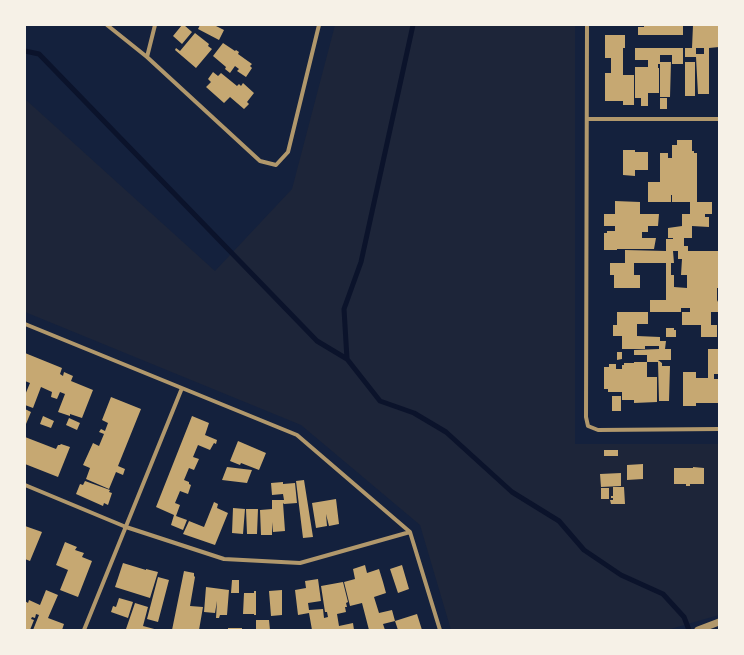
<!DOCTYPE html>
<html>
<head>
<meta charset="utf-8">
<style>
	body { margin:0 }
	#map { position:relative; width:744px; height:655px; overflow:hidden; background:#14213d; font-family:Karla,sans-serif }
	canvas { display:block }
	.frame { position:absolute; inset:0; border:26px solid #f6f1e7; pointer-events:none }
</style>
</head>
<body>
<div id="map">
<canvas width="744" height="655"></canvas>
<div class="frame"></div>
</div>
<script>
const context = document.querySelector('canvas').getContext('2d');
context.lineJoin = 'round';
function fill(path, color) { context.fillStyle = color; context.fill(path, 'evenodd'); }
function trace(path, color, width, dash) { context.strokeStyle = color; context.lineWidth = width; context.lineCap = dash ? 'butt' : 'round'; context.setLineDash(dash || []); context.stroke(path); }
const green = new Path2D(`
	M335,25h240v419h144v171l-52,15h-216l-31,-105 -119,-100 -276,-113v-213l190,172 77,-82z`);
const stream = new Path2D(`
	M413,25l-52,237 -17,47 3,50 33,42 34,12 32,19 66,60 47,29 25,29 37,25 42,19 21,23 5,13
	M25,51l14,3 278,287 30,18`);
const building = new Path2D(`
	M182,25h2l8,7 -10,12 -9,-8z
	M200,25h14l10,5 -5,10 -21,-11z
	M644,25h39v10h-45v-8h6z
	M693,25h26v10h-1l1,12 -10,1v46h-11l-2,-37h-11v-9h7zM696,48h8v6h-8z
	M195,33l14,11 -1,2 4,3 -16,19 -21,-18 1,-2 4,3z
	M605,35h20v13h-2v27h11v30h-11v-4h-18v-28h6v-15h-6z
	M223,43l12,8 1,-1 3,2 -1,2 14,10 -2,2 2,2 -6,9 -9,-6 2,-2 -4,-3 -5,7 -5,-4 1,-2 -13,-11z
	M635,48h48v16h-11v-9h-12v7h11l-1,35h-10v-33h-2v4h1v25h-11v13h-7v-8h-6v-31h13v-7h-13z
	M685,62h10v34h-10z
	M213,72l5,4 3,-3 16,13 2,-2 2,2 2,-3 11,10 -7,9 2,2 -5,5 -14,-12 -6,6 -18,-16 5,-5 -3,-3z
	M660,98h7v11h-7z
	M677,140h15v11h2v2h3v49h15v12h-7v3h4v10l-17,-1v12h-8v8h4v5h31v37h-2v12l2,4v8h-8v13h6v12h-16v-12h-19v-13h8v-4h-9v4h-31v-12h16v-37h-32v12h6v13h-26v-13h-4v-12h15v-13l41,1v-12h7v-1h-5v-10l14,-2v-12h8v-12h-18v-7h-1v7h-23v-20h12v-29h8v5h4v-13h5zM673,251h5v8h4l-1,16h6v13l-13,-1v-12h-3v-12h3z
	M623,150h12v2h13v18h-13v6l-12,-1z
	M615,201l25,1v12h19l-1,12h-10v6h-6v6h14l-2,11h-37v1h-13v-17h3v-2h8v-5h-11v-12h11z
	M617,312h31v12h-11v12l23,1v4h6l-1,8h6v11h-13l4,3v3h8l-1,35h-10l-1,-39h-11v-7h-13v-5l25,-1v-3h-14v3h-23v-13h-9v-11h4z
	M666,328h8v2h2v7h-10z
	M708,349h11v25h-5v5h5v24h-23v3h-13v-34h13v6h12z
	M617,352h5v7l-5,1z
	M25,353l37,15 -2,6 3,2 1,-4 9,4 -2,5 22,9 -11,28 -12,-4v2l-12,-4 7,-18 -5,-2 -3,7 -6,-2 1,-5 -11,-5 -8,21 -8,-3v-10l5,-12 -5,-2z
	M634,362h13v15h10v25l-23,1v-3h-12v-8h-14v-3h-4v-22h5v-3h7v5h6v-4h2v-2h10z
	M612,396h9v15h-9z
	M111,397l30,12 -23,57 7,3 -2,6 -7,-3 -7,17 -23,-10 4,-11 -7,-3 10,-22 6,3 5,-12 -5,-2 2,-3 4,2 3,-8 -6,-3z
	M25,409l6,3 -5,12h-1z
	M43,416l11,5 -3,7 -11,-4z
	M192,416l17,7 -4,12 12,5 -1,4 -2,-1 -4,7 -12,-5 -5,12 6,2 -5,11 -5,-2 -5,12 5,2v2l2,1 -3,9 -8,-3 -5,12 5,2 -4,11 11,4 -4,10 -12,-5 3,-10 -18,-8z
	M69,418l11,5 -3,7 -11,-5z
	M25,437l31,12 2,-4h2l1,-1 9,3 -12,30 -33,-13z
	M238,441l28,12 -7,17 -18,-7 -1,2 -10,-4z
	M604,450h14v6h-14z
	M643,464v15l-16,1v-15z
	M227,467l25,3 -5,13 -25,-3z
	M693,467l11,1v16h-14v2h-4v-2h-12v-16h19z
	M621,473v13l-20,1 -1,-13z
	M304,480l9,57 -10,1 -7,-57z
	M85,481l25,9 -1,2 3,1 -4,12 -4,-2 -1,3 -27,-12 4,-10 3,1z
	M283,482v2l12,-1 2,20 -13,1 -1,-1 2,28 -12,1 -1,-10v13h-11l-1,-25 12,-1v-9h12l-1,-6 -11,1 -1,-12z
	M613,487h11l1,17h-14l-1,-4h3v-2h-2v-2h2z
	M601,488h8v11h-8z
	M336,499l3,25 -10,2 -3,-12 1,12 -11,2 -4,-25z
	M214,502l4,2 -1,4 11,5 -13,32 -32,-11 6,-13 15,6z
	M233,508l12,1 -2,25 -11,-1z
	M246,509h12l-1,25h-10z
	M25,526l17,6 -12,29 -5,-2z
	M65,542l12,5 -2,3 9,3 -2,4 10,4 -14,36 -18,-7 8,-20 -12,-5z
	M123,563l23,7v-1l12,3 -8,26 -35,-11z
	M365,565l2,8 12,-4 4,13 3,11 -12,4 5,16 13,-3 3,11 -12,3 2,6h-16l-7,-27 -12,3 -6,-24 11,-3 -2,-10z
	M402,565l7,24 -11,4 -8,-24z
	M184,571l10,2v3l1,1 -5,29 13,1 -4,23h-27z
	M158,577l11,3 -11,42 -11,-3z
	M318,579l3,22 -13,2 1,7 14,-1 1,9 4,-1 -1,-5h-2l-4,-26 22,-4 5,20 -2,1 1,4h-2l1,5 -9,2 2,12 14,-3 1,7h-42l-3,-17 -11,2 -3,-25 11,-2 -1,-7z
	M232,580h7v13h-8z
	M206,587l23,3 -2,25h-7l-1,3h-3l1,-17 -2,12 -11,-1z
	M46,590l12,5 -10,23 16,6 -2,6h-29l6,-15 -3,-1 -1,4 -3,-1 -1,2 3,1 -4,10h-5v-29l3,2 1,-3 11,5z
	M282,590v25l-11,1 -2,-25z
	M254,591h2v24h-2v-1h-11l1,-21h10z
	M119,598l14,4 -5,16 -17,-6 2,-6 3,1z
	M135,603l13,4 -5,19 15,4 -32,-1z
	M417,614l5,16h-24l-3,-9z
	M256,620h13l1,10h-14z
	M228,628h14v2h-14z`);
const minor = new Path2D(`
	M107,25l40,32 113,104 16,4 12,-13 31,-127
	M587,25l-1,392 2,9 10,4 121,-1
	M147,57l8,-32
	M587,119h132
	M25,324l272,111 113,97 30,98
	M25,485l101,42 98,32 76,4 110,-31
	M84,630l98,-242`);
const tertiary = new Path2D(`
	M698,630l21,-8`);
fill(green, '#1d2539');
trace(stream, '#0b132b', 5);
fill(building, '#c6a872');
trace(minor, '#b1986c', 4);
trace(tertiary, '#b1986c', 7);
</script>
</body>
</html>
